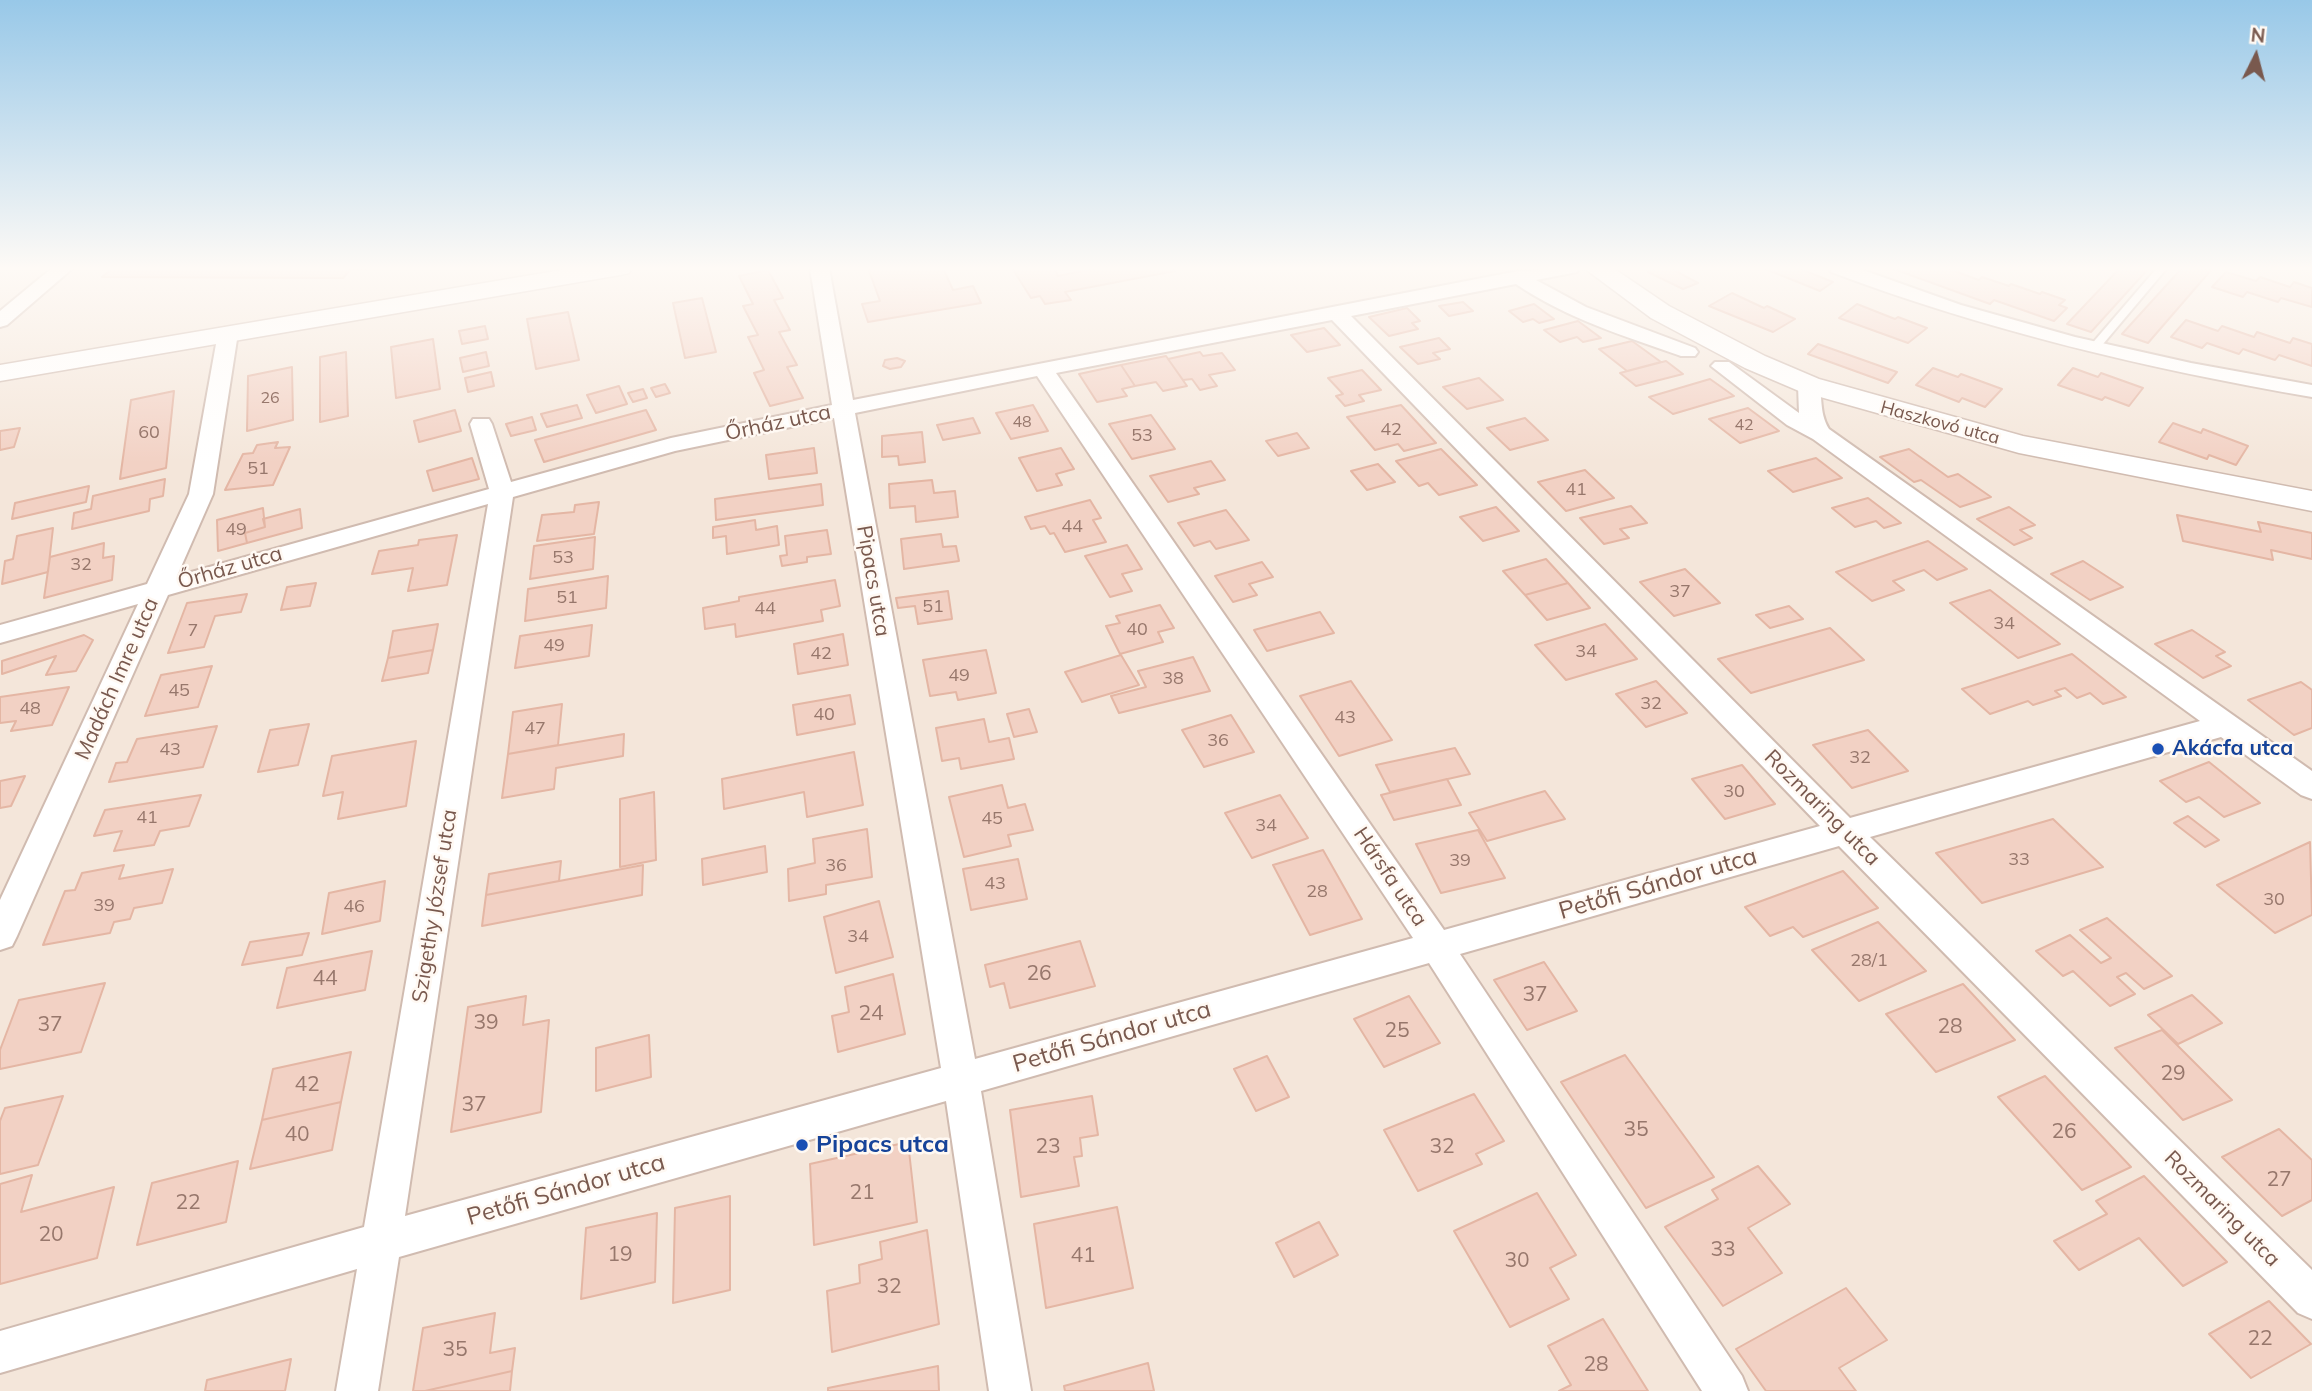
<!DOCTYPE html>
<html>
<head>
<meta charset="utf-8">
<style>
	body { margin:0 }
	#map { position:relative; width:2312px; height:1391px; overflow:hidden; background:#fdf4ec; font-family:Mulish,sans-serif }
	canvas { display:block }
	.north { position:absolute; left:2221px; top:21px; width:70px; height:70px; -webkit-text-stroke:5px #fff9f3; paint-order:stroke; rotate:6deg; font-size:19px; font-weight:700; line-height:28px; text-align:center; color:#79594e }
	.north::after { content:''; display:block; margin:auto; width:24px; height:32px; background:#79594e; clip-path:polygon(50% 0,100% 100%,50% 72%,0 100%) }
</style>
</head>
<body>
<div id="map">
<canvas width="2312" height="1391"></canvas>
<div class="north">N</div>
</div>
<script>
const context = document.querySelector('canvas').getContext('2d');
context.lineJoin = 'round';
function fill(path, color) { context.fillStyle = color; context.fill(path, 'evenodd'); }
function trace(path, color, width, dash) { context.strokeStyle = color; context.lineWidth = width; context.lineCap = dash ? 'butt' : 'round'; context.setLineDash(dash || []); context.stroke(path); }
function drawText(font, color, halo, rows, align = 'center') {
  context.font = font + ' Mulish,sans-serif'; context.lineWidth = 5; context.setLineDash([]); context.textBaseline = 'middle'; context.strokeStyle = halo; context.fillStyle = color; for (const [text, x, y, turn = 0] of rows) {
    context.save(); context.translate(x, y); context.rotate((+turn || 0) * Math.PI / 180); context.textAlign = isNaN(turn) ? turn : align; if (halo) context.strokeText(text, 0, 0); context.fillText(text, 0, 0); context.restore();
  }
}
const residential = new Path2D(`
	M0,268h2312v1123h-2312z`);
const building = new Path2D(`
	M113,268h298l-60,1 -8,9 -241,-1z
	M868,268h75l10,22 20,-4 8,17 -113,19 -6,-18 18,-3z
	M1012,268h42l4,8 39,-8h75l3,3 -110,21 6,8 -26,4 -5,-8 -9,2z
	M1656,268h14l28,15 -15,6 -35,-17z
	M1763,268h35l35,14 -13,9z
	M1891,268h55l33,12 3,-3 27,9 2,-2 29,10 2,-2 23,8 -6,5 8,3 -13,13 -60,-21 -4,4z
	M2120,268h29l-58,64 -24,-8z
	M2182,268l30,1 -64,74 -26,-9z
	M768,270l15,28 -9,2 16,30 -11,2 18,33 -10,2 16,31 -33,8 -16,-33 10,-3 -16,-33 10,-2 -15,-29 10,-2 -14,-28z
	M2226,272l30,9 4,-4 30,10 4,-5 18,6v19l-31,-9 -3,4 -31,-10 -4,5 -31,-10z
	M1732,293l32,15 3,-2 28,13 -22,13 -64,-26z
	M702,298l14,54 -31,6 -12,-55z
	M1463,302l10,9 -24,5 -10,-10z
	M1534,304l20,15 -15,4 -6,-4 -10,3 -14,-11z
	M1857,304l38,15 3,-2 29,11 -19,15 -69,-25z
	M1407,308l13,13 -8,2 6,6 -29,7 -20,-19z
	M568,312l11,48 -43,9 -9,-50z
	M2186,320l32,11 4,-5 32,11 3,-5 33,11 3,-5 19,6v22l-33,-11 -4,5 -32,-11 -4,5 -32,-11 -5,5 -31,-11z
	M1578,321l23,17 -18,4 -6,-5 -17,5 -16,-12z
	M485,326l3,13 -26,5 -3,-13z
	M1324,328l16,17 -33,7 -16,-17z
	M1439,338l11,11 -17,4 7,6 -22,5 -18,-17z
	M433,339l7,50 -44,9 -5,-51z
	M1632,341l29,21 -34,9 -28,-22z
	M1818,344l79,28 -9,11 -80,-29z
	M346,352l2,64 -28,6v-65z
	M486,352l3,14 -26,6 -3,-14z
	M1200,352l3,4 19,-3 13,17 -26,5 8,11 -17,4 -8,-11 -9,1 -15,-21z
	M1166,356l21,30 -24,5 -7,-9 -21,4 -14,-21z
	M897,358l8,3 -4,6 -11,2 -7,-3 2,-6z
	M1666,361l17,13 -47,12 -16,-13z
	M1121,365l14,21 -13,3 5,7 -30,6 -18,-28z
	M292,367l1,53 -46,11 1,-55z
	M1933,368l25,9 3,-3 41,15 -17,18 -23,-9 -3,4 -43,-17z
	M2073,368l25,9 3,-4 42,15 -14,18 -24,-9 -3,3 -44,-15z
	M1362,370l19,20 -22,5 5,6 -19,5 -9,-10 7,-2 -15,-16z
	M491,372l3,14 -26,6 -3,-14z
	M1479,378l24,22 -36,9 -24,-22z
	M1710,379l24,17 -61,18 -24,-17z
	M665,384l5,9 -14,4 -5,-9z
	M619,386l8,18 -31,9 -9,-18z
	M643,389l4,9 -14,4 -5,-9z
	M174,391l-8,77 -46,11 11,-79z
	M577,405l5,13 -35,9 -6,-13z
	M1033,405l15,26 -37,8 -15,-26z
	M1401,405l35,38 -32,8 -6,-7 -23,6 -28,-33z
	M1748,408l31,23 -39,12 -31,-24z
	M455,410l6,21 -42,11 -5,-21z
	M646,410l10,20 -112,32 -9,-22z
	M1151,415l24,34 -43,10 -23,-35z
	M532,417l4,13 -25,6 -5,-12z
	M973,418l7,15 -37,7 -6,-15z
	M1525,418l23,22 -38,10 -23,-22z
	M2173,423l28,10 2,-4 45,17 -12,19 -27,-10 -2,4 -48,-17z
	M20,428l-6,19 -14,3v-19z
	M922,432l3,30 -26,3 -1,-9 -16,1v-21z
	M1297,433l12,15 -31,8 -12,-15z
	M278,442l-3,6 15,-1 -17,38 -48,5 18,-36 10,-1 4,-8z
	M814,448l3,25 -48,6 -3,-24z
	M1061,448l13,21 -18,5 6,11 -25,6 -18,-33z
	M1441,449l36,36 -38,10 -11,-12 -9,3 -23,-25z
	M1909,449l39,28 10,-3 33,23 -31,10 -39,-27 -7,2 -34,-25z
	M472,458l7,21 -46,12 -6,-20z
	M1816,458l26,20 -49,14 -25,-21z
	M1211,461l14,19 -31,8 5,6 -31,8 -18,-26z
	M1378,464l17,18 -28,8 -16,-19z
	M1585,470l29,28 -48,13 -28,-29z
	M165,479l-2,17 -13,3 -1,12 -77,18 2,-16 17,-4 2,-13z
	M932,480l2,13 21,-2 3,26 -42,5 -1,-16 -25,2 -1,-24z
	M821,484l2,21 -107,15 -1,-21z
	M89,486l-3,16 -74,17 3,-16z
	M1868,498l33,25 -17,5 -8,-7 -21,6 -23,-19z
	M1090,500l11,18 -8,2 13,22 -41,10 -11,-19 -4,1 -5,-8 -14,3 -6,-12z
	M599,502l-5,32 -57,7 5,-26 32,-3 1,-7z
	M1631,506l16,17 -27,6 9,9 -25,6 -24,-26z
	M1496,507l23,24 -36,10 -23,-24z
	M2009,507l26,18 -15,5 12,8 -18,7 -37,-26z
	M263,508l2,19 -20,6 2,10 -29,8 -1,-31z
	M300,509l2,19 -55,15 -2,-10 20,-6 -2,-8z
	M1226,510l23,30 -33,9 -6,-8 -16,5 -16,-23z
	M2177,515l84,17 -3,-10 54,11v26l-41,-9 2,10 -90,-19z
	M755,520l1,10 21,-4 2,19 -52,9 -1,-18 -13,2v-11z
	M53,528l-5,44 -46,12 3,-23 8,-2 4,-23z
	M827,530l4,24 -24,3v5l-25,4 -2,-10 7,-1 -2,-19z
	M941,534l2,13 13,-1 3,15 -55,8 -3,-30z
	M457,535l-10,50 -39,6 5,-23 -41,6 7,-23 39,-6 1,-5z
	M595,537l-2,32 -63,10 4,-33z
	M1928,541l39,28 -30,11 -13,-10 -31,11 11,9 -32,11 -36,-29z
	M104,543l-1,15 11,-2 -2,24 -68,18 6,-41z
	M1127,545l15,24 -20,5 10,17 -22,6 -25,-41z
	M1546,559l22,24 -43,12 -22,-24z
	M2083,561l40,26 -33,13 -39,-26z
	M1262,562l11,15 -24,7 8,11 -24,7 -18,-26z
	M1685,569l35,34 -46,13 -34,-34z
	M608,576l-2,32 -81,13 3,-32z
	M835,580l5,26 -19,4 2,11 -87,16 -1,-13 -30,5 -2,-21 36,-7v-4z
	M316,583l-6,23 -29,4 6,-23z
	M1568,583l22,25 -43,12 -22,-25z
	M1990,590l70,54 -42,14 -68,-55z
	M948,591l4,28 -34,5 -3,-18 -17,2 -2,-10z
	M247,594l-6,18 -26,4 -11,31 -36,6 19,-50z
	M1160,605l14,23 -16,4 5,10 -43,12 -14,-28 14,-3 -4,-7z
	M1789,606l14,13 -33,9 -14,-13z
	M1320,612l14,21 -67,18 -13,-21z
	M438,624l-5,26 -45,8 5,-27z
	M1605,624l32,35 -71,21 -31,-35z
	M592,625l-3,31 -74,12 5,-32z
	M1830,628l34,32 -113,33 -33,-34z
	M2192,630l33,22 -9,4 15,10 -28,12 -48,-34z
	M843,634l5,31 -50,9 -4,-30z
	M84,635l9,5 -17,31 -30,4 10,-19 -54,18v-13z
	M433,650l-5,23 -46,8 6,-23z
	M986,650l10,43 -38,7 -2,-8 -26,4 -7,-36z
	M2072,654l54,43 -23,7 -13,-11 -13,5 -12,-10 -10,3 6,5 -28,9 -5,-4 -38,13 -28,-25z
	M1121,655l18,30 -57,17 -17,-30z
	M1193,657l17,34 -91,22 -8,-17 35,-9 -8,-16z
	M212,666l-14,41 -53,9 16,-41z
	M1351,681l41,59 -53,16 -39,-60z
	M1656,681l31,32 -41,14 -30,-33z
	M2301,682l11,8v38l-18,7 -46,-35z
	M69,687l-17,38 -41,6 5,-10 -16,2v-26z
	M850,695l5,29 -58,11 -4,-30z
	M562,704l-4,41 -50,9 5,-42z
	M1029,709l8,23 -23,5 -7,-23z
	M1231,715l23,37 -50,15 -22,-37z
	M984,719l5,23 20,-4 5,21 -53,10 -2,-11 -17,3 -6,-33z
	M309,724l-11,41 -40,7 12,-42z
	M217,726l-14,41 -94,15 7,-19 11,-1 10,-23z
	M1868,730l40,41 -56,17 -39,-43z
	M624,734l-1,22 -67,12 -2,21 -52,9 6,-44z
	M416,741l-10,65 -68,13 5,-27 -20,4 9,-40z
	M1455,748l15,26 -80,18 -14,-27z
	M854,752l9,53 -56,12 -3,-25 -80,17 -2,-30z
	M2209,762l51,41 -36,14 -25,-20 -13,5 -26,-21z
	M1742,765l33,39 -50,15 -33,-40z
	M25,776l-14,30 -11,2v-27z
	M1447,779l14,26 -67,15 -13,-25z
	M1002,785l6,23 17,-4 8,26 -25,5 3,11 -47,11 -15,-60z
	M1545,791l20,28 -78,22 -18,-28z
	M654,792l2,68 -36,7v-68z
	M201,795l-12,31 -29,5 -6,14 -40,6 8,-20 -28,5 11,-26z
	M1280,795l28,43 -56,20 -27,-45z
	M2188,816l31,24 -14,7 -31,-24z
	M2053,819l50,48 -121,36 -46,-50z
	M867,829l5,48 -46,8v9l-37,7 -1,-32 27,-6 -2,-24z
	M1478,830l27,48 -64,15 -25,-49z
	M2310,842l2,73 -37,18 -58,-48z
	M765,846l2,26 -64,13 -1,-26z
	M1323,850l39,69 -52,16 -37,-70z
	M1018,859l9,40 -56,11 -8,-41z
	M561,861l-2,20 -73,14 3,-21z
	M124,865l-5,14 54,-10 -11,34 -28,5 -4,11 -16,3 -4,11 -67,12 22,-54 10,-1 7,-17z
	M643,865l-1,30 -160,31 4,-31z
	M1843,871l35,37 -75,29 -10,-10 -23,9 -25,-29z
	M385,881l-5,40 -58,13 7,-41z
	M879,901l14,56 -57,16 -12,-56z
	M2107,918l65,58 -28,13 -18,-16 -9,4 18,17 -25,12 -37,-35 -10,5 -27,-25 34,-16 31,28 10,-5 -31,-28z
	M1878,922l48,49 -67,30 -47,-51z
	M309,933l-7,22 -60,10 8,-23z
	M1080,941l15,45 -85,22 -6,-25 -14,4 -5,-22z
	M372,951l-7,39 -88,18 10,-40z
	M1544,962l33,49 -50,19 -33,-50z
	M893,974l12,60 -67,18 -6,-36 17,-4 -4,-25z
	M105,983l-24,69 -81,17v-19l19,-50z
	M1963,984l52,56 -79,32 -50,-58z
	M2192,995l30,28 -44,21 -30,-29z
	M526,996l-3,29 26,-5 -8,92 -90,20 17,-125z
	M1409,996l31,47 -56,24 -30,-48z
	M2162,1030l70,70 -49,20 -68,-72z
	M649,1035l2,42 -55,14v-43z
	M351,1052l-10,50 -79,18 11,-51z
	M1625,1055l89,122 -68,31 -85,-126z
	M1267,1056l22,41 -33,14 -22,-42z
	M2045,1076l86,91 -49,23 -84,-93z
	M1474,1094l30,47 -28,13 6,10 -64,27 -34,-61z
	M63,1096l-25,69 -38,9v-53l5,-13z
	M1092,1096l6,39 -18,3 2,18 -8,1 5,29 -58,11 -11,-87z
	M341,1102l-9,48 -82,19 12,-49z
	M2279,1129l33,31v40l-30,16 -60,-59z
	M908,1142l9,80 -103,23 -4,-81z
	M238,1161l-12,61 -89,23 15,-62z
	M1758,1166l32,38 -42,24 34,45 -59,33 -58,-79 53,-28 -6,-9z
	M32,1175l-11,37 93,-25 -17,71 -97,26v-100z
	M2144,1176l83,86 -44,24 -44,-48 -60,32 -25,-29 53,-27 -11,-13z
	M1537,1193l39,62 -26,13 19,31 -59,28 -56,-96z
	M730,1196v94l-57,13 2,-95z
	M1117,1207l16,81 -87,20 -12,-84z
	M657,1213l-2,69 -74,17 5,-71z
	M1319,1222l19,33 -44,22 -18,-34z
	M927,1230l12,94 -107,28 -5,-61 33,-8 -1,-18 23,-6 -2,-17z
	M1846,1288l41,52 -48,28 17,23h-90l-30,-42z
	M2269,1301l42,43 -60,34 -42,-44z
	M495,1313l-5,40 25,-5 -3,23 -87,20h-12l10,-63z
	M1603,1319l45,72h-89l12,-6 -23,-39z
	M291,1359l-6,32h-80l2,-11z
	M1148,1363l6,28h-89l-1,-5z
	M938,1366l1,25h-111v-3z
	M512,1371l-2,20h-85z`);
const service = new Path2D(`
	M2157,268h10l-69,82h-8v-4z`);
const minor = new Path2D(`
	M52,268h21l-66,57 -7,2v-16z
	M810,268h19l24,132 665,-129 61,-3 -2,4 -41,8 50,27 109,41 3,4 -3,4h-14c-57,-20 -115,-38 -165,-72l-165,32 499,502 350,-97 -387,-282 -26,-14 -76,-59 4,-4h14l70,51 -1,-28 3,-5h16c7,14 1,31 12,49l483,342v28l-11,-4 -80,-58 -351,100 442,433v49l-14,-6 -459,-467 -379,108 282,422 6,15h-46l-273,-428 -448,128 50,300h-42l-43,-290 -547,156 -21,134h-42l21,-122 -357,104v-42l364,-104 124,-723 -320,91 -151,341 -5,10 -12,4v-50l138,-296 -138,39v-18l147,-41 42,-90 29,-161 3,-4h14l3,4 -25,161 -36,82 312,-87 -19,-65 3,-5h16l3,5 19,58 160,-44 161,-33zM1332,320l488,506 -376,104 -388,-557zM1037,376l376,562 -438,121 -120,-646zM834,418l107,650 -536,148 108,-719 162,-46z
	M1829,268h28l104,37 114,32 116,26 121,22v12c-164,-28 -324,-66 -481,-125z`);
const tertiary = new Path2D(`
	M573,268h59l-3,5 -9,2 -620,106v-16z
	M1584,268h29l56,38 96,50 54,23 204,57 289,55v20l-293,-58 -220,-62 -54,-23 -94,-50z`);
const markers = [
	[2158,749,7,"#1a4fb4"],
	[802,1145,7,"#1a4fb4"]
];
const farNumbernames = [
	["26",270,398],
	["48",1022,422],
	["42",1744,425]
];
const farStreetnames = [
	["Haszkovó utca",1940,423,15]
];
const numberNames = [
	["42",1391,430],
	["60",149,433],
	["53",1142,436],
	["51",258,469],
	["41",1576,490],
	["44",1072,527],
	["49",236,530],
	["53",563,558],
	["32",81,565],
	["37",1680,592],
	["51",567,598],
	["51",933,607],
	["44",765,609],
	["34",2004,624],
	["40",1137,630],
	["7",193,631],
	["49",554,646],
	["34",1586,652],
	["42",821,654],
	["49",959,676],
	["38",1173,679],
	["45",179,691],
	["32",1651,704],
	["48",30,709],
	["40",824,715],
	["43",1345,718],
	["47",535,729],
	["36",1218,741],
	["43",170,750],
	["32",1860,758],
	["30",1734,792],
	["41",147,818],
	["45",992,819],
	["34",1266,826],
	["33",2019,860],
	["39",1460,861],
	["36",836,866],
	["43",995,884],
	["28",1317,892],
	["30",2274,900],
	["39",104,906],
	["46",354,907],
	["34",858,937],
	["28/1",1869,961]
];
const streetNames = [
	["Őrház utca",778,423,-12],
	["Őrház utca",230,568,-16],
	["Pipacs utca",873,581,80],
	["Madách Imre utca",117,679,-66],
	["Rozmaring utca",1822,808,45],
	["Hársfa utca",1390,877,56],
	["Szigethy József utca",435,906,-81],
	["Rozmaring utca",2222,1209,45]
];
const transitNames = [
	["Akácfa utca",2172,749]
];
const nearNumbernames = [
	["26",1039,974],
	["44",325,979],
	["37",1535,995],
	["24",871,1014],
	["39",486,1023],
	["37",50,1025],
	["28",1950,1027],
	["25",1397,1031],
	["29",2173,1074],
	["42",307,1085],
	["37",474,1105],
	["35",1636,1130],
	["26",2064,1132],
	["40",297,1135],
	["23",1048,1147],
	["32",1442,1147],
	["27",2279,1180],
	["21",862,1193],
	["22",188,1203],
	["20",51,1235],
	["33",1723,1250],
	["19",620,1255],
	["41",1083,1256],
	["30",1517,1261],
	["32",889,1287],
	["22",2260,1339],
	["35",455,1350],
	["28",1596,1365]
];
const nearStreetnames = [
	["Petőfi Sándor utca",1658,884,-16],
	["Petőfi Sándor utca",1112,1037,-16],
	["Petőfi Sándor utca",566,1190,-16]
];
const nearTransitnames = [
	["Pipacs utca",816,1145]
];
fill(residential, '#f4e6da');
fill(building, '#f2d1c4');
trace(building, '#e4b6a4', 2);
trace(service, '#d0bbb0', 4);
trace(minor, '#d0bbb0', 4);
trace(tertiary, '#d0bbb0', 3);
fill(service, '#fff');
fill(minor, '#fff');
fill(tertiary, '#fff');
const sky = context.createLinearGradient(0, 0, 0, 463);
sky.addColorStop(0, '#98c8e8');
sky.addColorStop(0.58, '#fefaf6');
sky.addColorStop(1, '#fefaf600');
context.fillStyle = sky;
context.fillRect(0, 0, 2312, 463);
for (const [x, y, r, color] of markers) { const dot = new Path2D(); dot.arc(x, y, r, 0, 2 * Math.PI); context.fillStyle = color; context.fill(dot); trace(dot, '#fff9f3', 2.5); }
drawText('16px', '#97776c', null, farNumbernames);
drawText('18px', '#79594e', '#fff9f3', farStreetnames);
drawText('18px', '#97776c', null, numberNames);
drawText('21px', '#79594e', '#fff9f3', streetNames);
drawText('bold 21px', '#164399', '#fff9f3', transitNames, 'left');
drawText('21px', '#97776c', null, nearNumbernames);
drawText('24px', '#79594e', '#fff9f3', nearStreetnames);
drawText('bold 24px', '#164399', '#fff9f3', nearTransitnames, 'left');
</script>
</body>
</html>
